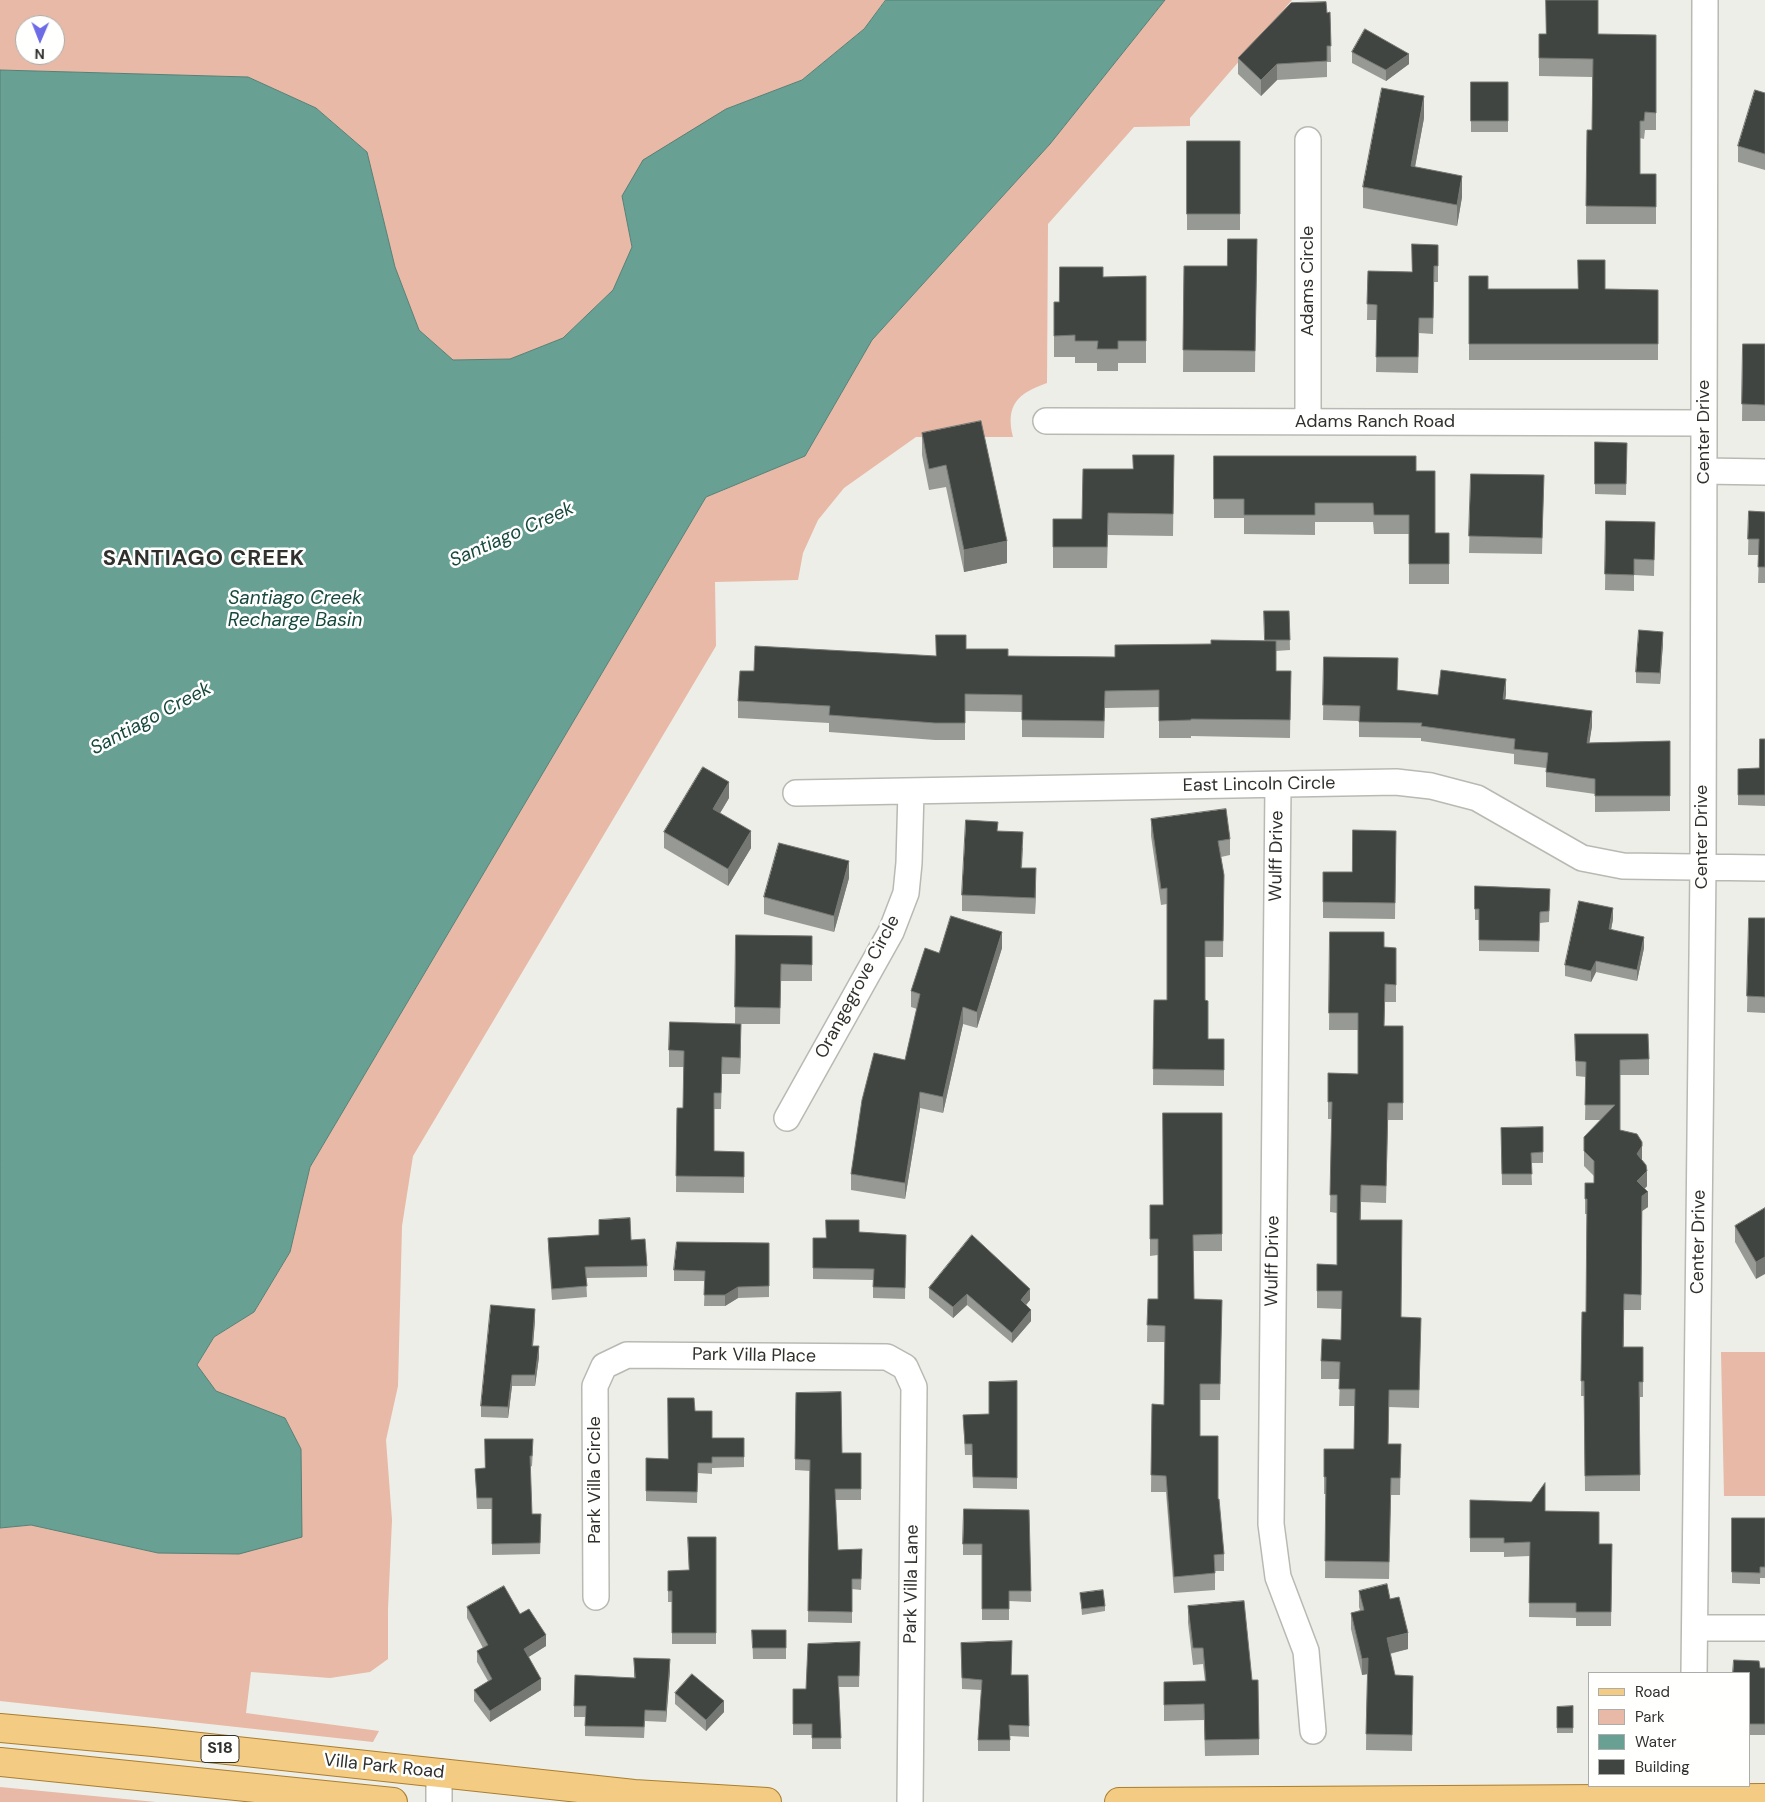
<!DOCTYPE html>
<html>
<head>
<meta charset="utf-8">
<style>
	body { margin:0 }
	#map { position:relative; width:1765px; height:1802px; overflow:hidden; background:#edeee7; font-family:"DM Sans",sans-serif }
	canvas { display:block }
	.legend { position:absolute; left:1588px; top:1672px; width:162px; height:115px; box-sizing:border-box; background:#fffffe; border:1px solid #acacab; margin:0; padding:6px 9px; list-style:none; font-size:15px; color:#30302e }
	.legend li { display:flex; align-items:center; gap:10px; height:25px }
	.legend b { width:25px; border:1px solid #acacab }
	.north { position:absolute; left:15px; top:15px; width:50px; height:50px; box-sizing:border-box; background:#fffffe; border:1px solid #acacab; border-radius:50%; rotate:181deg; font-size:14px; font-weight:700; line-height:20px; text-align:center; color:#30302e }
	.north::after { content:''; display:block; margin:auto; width:18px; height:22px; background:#6d6ce6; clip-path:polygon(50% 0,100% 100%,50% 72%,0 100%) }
</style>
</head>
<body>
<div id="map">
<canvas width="1765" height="1802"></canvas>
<ul class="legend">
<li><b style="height:6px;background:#f4cb83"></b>Road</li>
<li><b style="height:14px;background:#e7b9a6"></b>Park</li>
<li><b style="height:14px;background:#68a194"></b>Water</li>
<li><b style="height:14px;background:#414541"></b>Building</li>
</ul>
<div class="north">N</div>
</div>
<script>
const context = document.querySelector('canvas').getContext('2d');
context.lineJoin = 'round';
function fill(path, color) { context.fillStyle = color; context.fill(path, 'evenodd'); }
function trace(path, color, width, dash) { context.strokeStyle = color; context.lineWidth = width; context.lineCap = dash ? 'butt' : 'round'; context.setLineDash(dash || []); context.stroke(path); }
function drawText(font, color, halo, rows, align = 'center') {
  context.font = font + ' "DM Sans",sans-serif'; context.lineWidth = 5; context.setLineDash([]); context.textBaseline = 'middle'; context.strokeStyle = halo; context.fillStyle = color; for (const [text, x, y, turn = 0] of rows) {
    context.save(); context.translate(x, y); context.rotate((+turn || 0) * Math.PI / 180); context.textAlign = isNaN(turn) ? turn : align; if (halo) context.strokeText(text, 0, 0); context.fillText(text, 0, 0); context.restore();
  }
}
const green = new Path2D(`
	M0,0h886l-22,29 -62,51 -76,29 -104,87 10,51 -19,43 -50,48 -53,21 -57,1 -34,-30 -24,-63 -28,-115 -51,-44 -68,-31 -248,-7zM25,25h30v30h-30z
	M1165,0h127l-102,118v8l-56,1 -86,97 -1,159c-29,10 -42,22 -34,54h-97l-72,51 -26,32 -15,33 -5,27 -83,2 1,64 -303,510 -11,70 -4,160 -12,54 6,80 -4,89v50l-18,13 -40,6 -79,-6 -5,41 133,18 -6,11 -373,-41v-173l31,-3 127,28 143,-64v-40l-16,-31 -69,-27 -19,-25 17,-29 40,-25 36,-60 20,-85 396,-670 99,-41 67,-116 178,-196z
	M1721,1352h44v144h-41z
	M0,1787l156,15h-156z`);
const water = new Path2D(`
	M886,0h279l-115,144 -178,196 -67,116 -99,41 -396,670 -20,85 -36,60 -40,25 -17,28 19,26 69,27 16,31 1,88 -63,17 -81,-1 -127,-28 -31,3v-1458l248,7 68,31 51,44 28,115 24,63 34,30 57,-1 53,-21 50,-48 19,-43 -10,-51 21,-36 83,-51 76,-29 62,-51z`);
const minor = new Path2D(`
	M1308,140v282
	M1046,421l658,2
	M1704,471l61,1
	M1278,785l-7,739 7,53 28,74 7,80
	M796,793l600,-11 35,4 46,12 105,60 41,8 142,2
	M787,1118l104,-186 15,-39 3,-30 2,-72
	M596,1597l-1,-211 9,-20 23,-11 260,2 18,10 9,20 -4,415
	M1695,1628h70
	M1694,1673l9,-805 2,-868
	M439,1802v-30`);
const major = new Path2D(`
	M0,1728l153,14 481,52 133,8
	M0,1762l393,40
	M1119,1802l646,-4`);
const wall = new Path2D(`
	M1330,12l1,50h-4v15l-50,3 -16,16 -23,-22v-16l89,-45z
	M1539,34l117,1v95h-11l-1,9 -4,-1v36h16v50h-70l1,-94h5v-53l-53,-1z
	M1352,52l57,12 -23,17 -34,-18z
	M1471,82h37v50h-37z
	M1765,93v77l-27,-8v-16z
	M1424,118l-9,49 47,30 -5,29 -94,-18v-21z
	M1187,141h53v89h-53z
	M1257,239l-2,133h-72l1,-106h43z
	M1438,245v37h-4l-1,52 -14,-1 -1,40 -42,-1 1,-52h-10l1,-49 44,1z
	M1146,276v87h-28v8h-21v-8h-22v-6h-21v-55h5l44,-25z
	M1469,276l19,13 170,1v70h-189z
	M1743,344h22v77h-23z
	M922,433l85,108v22l-43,9 -18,-85 -17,3 -7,-35z
	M1595,442l32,1 -1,52 -31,-1z
	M1174,455l-1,81 -65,-1 -1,33h-54v-49h29l51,-50z
	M1214,456l202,15 19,62h14v51h-40v-50h-35l-1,-12h-58v13l-71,-1v-16h-30z
	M1471,474l73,1 -2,79 -73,-1z
	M1749,511l16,1v71h-7l1,-28h-11z
	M1606,521l49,1 -1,54 -20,-1v16l-29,-1z
	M1264,611h25l1,39 -14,1v20h15l-1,67 -99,-2v2h-32v-31l-54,1 -1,30 -82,-1v-25l-57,-1v29h-30l-106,-8v-9l-91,-5v-17l16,-30 182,-15 30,-7 42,7 107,1 96,-13 54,-3z
	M1663,643l-3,41 -24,-1v-11z
	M1324,657l74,33 40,5 68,-1 -1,6 87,26 -3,17 81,-2v70l-75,1v-18l-49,-7v-19l-32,-4v-10l-93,-13v-3l-62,-1v-16l-36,-1z
	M1765,739v67l-27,-1v-36l21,-1z
	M729,798l-9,15 31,35 -23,38 -64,-38v-16z
	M1151,819l79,20v16l-9,2 3,18 -1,82h-18v43l3,39h16v47l-71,-1 1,-85h13v-96l-6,1 -10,-69z
	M998,831l25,17 -1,20 14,16 -1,30 -73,-3v-16z
	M1396,831l-1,88 -72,-1v-46h29z
	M849,878l-15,54 -70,-18v-17z
	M1475,886l75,3 -1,33 -9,1 -1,29 -60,-1v-31h-4z
	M1749,918h16v95l-18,-1z
	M1613,919l-2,11 33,18 -7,33 -41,-9 -5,10 -26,-6v-11z
	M1330,932l54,15 12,1v54h-11l-1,24h19v94h-15l-2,83 -25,-1v18l40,97 20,1 -2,90 -30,-1 -1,37h13l-1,51h-9l-2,84 -64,-1 1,-84h-2v-45h30v-43h-15l1,-27h-19v-18l20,-21 1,-31 -25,-1v-44l20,1v-52l-7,-1 2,-93h-4v-46l30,1v-44h-29z
	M736,935l76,1v45h-31l-1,43h-45z
	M1002,948l-25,80 -14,-4 -20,89 -23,-5 -15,91 -54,-9v-16l54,-114 12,-51 -6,-2v-16l28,-38z
	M1575,1034l74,25v16h-29v55l22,31 5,25 -2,2 3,19 -6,4 -1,99h-17v37h19v50h-3v94h-55l-1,-95h-3l1,-84h4l1,-98h-2v-31h9v-7l-10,-10v-29l17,-17h-16l1,-43 -10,-1z
	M741,1040l-1,34h-18l-1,35h-7v42l30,1v41l-68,-1 1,-84h6l1,-41h-15v-17z
	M1222,1113v138h-29l1,48 28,1 -2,100h-20v36l18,63 6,55v17h-9v19l-41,3 -8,-101h-15l1,-88 12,1 1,-63h-18l1,-43h10v-44l-8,1v-51h13z
	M1543,1127v36h-12l1,22h-30l-1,-57z
	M1765,1208l-9,71 -21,-37v-16z
	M599,1220l32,20 16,26v11l-61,1 1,19 -35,3 -4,-51v-11l51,-3z
	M859,1232l47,3 -1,64 -32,-1v-18l-60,-1v-41h13z
	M769,1243v54l-31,1 -13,8h-21l1,-25h-31v-11z
	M929,1288l101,12 -4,5 5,16 -19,22 -45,-38 -14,13 -24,-20z
	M535,1320l-2,26 6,11 -4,29h-23l-4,32 -27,-1v-11z
	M1017,1381v108l-44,-1 -1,-33h-7l-2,-40 26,-1z
	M796,1393l46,60h19v47h-26l3,50 24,9 -1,31 -9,-1v34l-44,-1 2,-151 -15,-1z
	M695,1411l17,27h32v29l-32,1v6l-14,-1 -1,30 -51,-2v-43l22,1z
	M533,1450l-1,16 -2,1 2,47 9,11 -1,29 -48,1v-46h-15l-2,-40 10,-1z
	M1470,1500l75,11 54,33h13l-1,82h-35v-8l-47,-1 1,-61 -26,1v-5h-34z
	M1029,1510l2,92 -22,-1v19h-27v-65h-19v-11z
	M1732,1518h33v60h-5v6l-28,-1z
	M716,1537v107h-44v-42h-4v-31l21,-1z
	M1359,1591l31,8 18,50 -18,5 5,21 18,1 -1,75 -46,-1 1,-76 -5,1 -11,-46v-16l9,-3 -1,-3z
	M1080,1593l25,13v5l-23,4z
	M1188,1606l71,133v16l-54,1 -1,-36 -40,1v-39l41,-1 -2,-17 -10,1 -5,-42z
	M467,1607l53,7 26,32 -18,11 13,33 -51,32 -16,-21v-11l14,-9 -11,-19v-11l6,-3 -16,-30z
	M752,1630h34v29h-33z
	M860,1642l-1,45h-20l2,62h-29v-14h-19v-46h13z
	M961,1643l51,9 -1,23h17l1,62 -19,-1v15h-32v-11l4,-50 -20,-1z
	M634,1658l36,12 -4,52 -21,-1 -1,17 -59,-2v-19h-11v-11l60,-28z
	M1760,1668h5v67h-16v-62z
	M675,1693l49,19 -18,19 -31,-27z
	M1573,1706v27h-16v-26z`);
const shadedWall = new Path2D(`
	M1409,54v10l-23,17v-11z
	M1277,64v16l-16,16v-16z
	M1424,96v22l-13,70v-22z
	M1462,176v21l-5,29v-21z
	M1007,541v22l-43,9v-22z
	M1663,632v11l-3,41v-11z
	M1506,679v15l-3,20v-15z
	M1592,711v15l-5,32v-15z
	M729,782v16l-16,27v-16z
	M751,831v17l-23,38v-17z
	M849,861v17l-15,54v-16z
	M1036,868v16l-1,30v-16z
	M1613,908v11l-4,21v-11z
	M1002,932v16l-25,80v-16z
	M1644,937v11l-7,33v-11z
	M1596,961v11l-5,10v-11z
	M963,1007v17l-20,89v-16z
	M741,1024v16l-1,34v-16z
	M920,1092v16l-15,91v-16z
	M1642,1142v20l-5,-8z
	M1647,1171v15l-10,11v-16z
	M1648,1192v15l-6,4 -1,99 1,-114z
	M1765,1257v17l-9,5v-17z
	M738,1287v11l-13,8v-11z
	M1030,1289v11l-9,11v-11z
	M967,1294v11l-14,13v-11z
	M535,1309v11l-3,37v-11z
	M1031,1310v11l-19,22v-10z
	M539,1346v11l-4,29v-11z
	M512,1375v11l-4,32v-11z
	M1408,1633v16l-21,5v-16z
	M546,1635v11l-22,14v-11z
	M1368,1658v16l-6,1v-16z
	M670,1659v11l-4,52v-11z
	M541,1679v11l-51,32v-11z
	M724,1701v11l-18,19v-11z`);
const building = new Path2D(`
	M1546,0h52v34l58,1v78l-11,-1 -1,9h-4v53h16v33l-70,-1 1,-76h5l1,-71 -54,-1v-24h7z
	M1326,2l1,11 3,-1 1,34h-4v15l-50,3 -16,16 -23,-22 53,-55z
	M1365,29l44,25 -23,16 -34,-18z
	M1471,82h37v39h-37z
	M1382,88l42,8 -13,70 51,10 -5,29 -94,-18z
	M1755,90l10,3v61l-27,-8z
	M1187,141h53v73h-53z
	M1228,239h29l-2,112 -72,-1 1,-84h43z
	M1412,244l26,1v21h-4l-1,52h-14l-1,39h-42l1,-52 -10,-1 1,-33 44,1z
	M1578,260h27v29l53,1v54h-189v-68h19v13h90z
	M1060,267h43v10l43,-1v65h-28v8h-21l1,-8h-23v-6l-21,1v-34h5z
	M1743,344h22v61l-23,-1z
	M981,421l26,120 -43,9 -18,-85 -17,4 -7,-36z
	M1595,442l32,1 -1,41h-31z
	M1133,455h41l-1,59 -65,-1 -1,34h-54v-28h29l1,-50h50z
	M1214,456h202v15h19v62h14v31h-40v-49h-35l-1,-12h-58v12h-71v-16h-30z
	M1471,474l73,1 -2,63 -73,-2z
	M1749,511l16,1v55h-7l1,-28h-11z
	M1606,521l49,1 -1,38 -20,-1v16l-29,-1z
	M1264,611h25l1,29h-25z
	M1639,630l24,2 -3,41 -24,-1z
	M936,635h30v14h42v7l107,1v-12l96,-1v-4l65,1v30h15l-1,49 -99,-1v1l-32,1v-31l-54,1 -1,30 -82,-1v-25l-57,-1v29h-30l-106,-8 1,-9 -92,-5 2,-30h14l1,-25 181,10z
	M1324,657l74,1 -1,32 41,5 3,-25 65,9 -3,20 89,12 -5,32 83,-2v55h-75v-17l-49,-7 2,-19 -34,-4 1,-10 -94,-13 1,-3 -63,-1 1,-16 -37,-1z
	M1760,739h5v56h-27v-26l21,-1z
	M703,767l26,15 -16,27 38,22 -23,38 -64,-37z
	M1226,809l4,30 -12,2 6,34 -1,66h-18v59l3,1v38h16v31l-71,-1 1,-69h13v-112l-6,1 -10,-70z
	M966,820l32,2 -1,9 26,1 -2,36h15l-1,30 -73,-3z
	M1353,830l43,1 -1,72 -72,-1v-30h29z
	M779,843l70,18 -15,55 -70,-19z
	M1475,886l75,3 -1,22 -9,1 -1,29 -60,-1v-31h-4z
	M1579,901l34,7 -4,21 35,8 -7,33 -41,-9 -5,10 -26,-6z
	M951,916l51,16 -25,80 -14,-5 -20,90 -23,-5 -15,91 -54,-9 11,-74 12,-47 31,7 15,-66 -9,-3 14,-43 14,5z
	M1749,918h16v79l-18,-1z
	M1330,932h54v15l12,1v37l-11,-1 -1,42h19v77h-15l-2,83 -25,-1 -1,35h42l-1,97 20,1 -2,72h-30l-1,54h13l-1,34h-9l-2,84 -64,-1 1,-84h-2v-28h30l1,-60h-16l1,-27 -19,-1 1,-22 19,1 1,-49h-25v-27l20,1v-70h-7l2,-93h-4v-29l30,1v-61h-29z
	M736,935l76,1v29l-31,-1 -1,44 -45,-1z
	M670,1022l71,2 -1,34 -18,-1 -1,36h-7v58l30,1v25l-68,-1 1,-68h6l1,-57 -15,-1z
	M1575,1034h73l1,25 -29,1v70l17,4 5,8v4l-5,8 9,11 1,6 -10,10 11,11 -6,4 -1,99 -17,-1 -1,53h20v35h-4l1,93 -55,1 -1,-95h-3l1,-69h4l1,-113h-2v-16h9v-22l-10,-10v-14l31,-32h-30l1,-43 -10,-1z
	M1163,1113h59v121l-29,1 1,64 28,1 -2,84h-20v52h18v63h1l5,55 -10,1 1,18 -41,4 -8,-101 -15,-1 1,-71 12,1 1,-79 -18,-1 1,-26h10v-60h-8v-34h13z
	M1543,1127v25l-12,1 1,21h-30l-1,-46z
	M1765,1208v49l-9,5 -21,-36z
	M630,1218l1,22 14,-1 2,27 -62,1 2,19 -35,3 -4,-51 51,-3v-15z
	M826,1220h33v12l47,3 -1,53 -32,-1 1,-18 -61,-1v-30h13z
	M972,1235l58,54 -9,11 10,10 -19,23 -45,-39 -14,13 -24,-19z
	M677,1242l92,1v43l-31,1 -13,8h-21l1,-24 -31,-1z
	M491,1305l44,4 -3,37h7l-4,29h-23l-4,32 -27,-1z
	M1017,1381v97l-44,-1 -1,-33h-7l-2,-29 26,-1v-32z
	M841,1392l1,61h19v36h-26l3,61 24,-1 -1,30h-9v33l-44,-1 2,-151 -15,-1 1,-66z
	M668,1398h26l1,13h17v27h32v19h-32v6h-14l-1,29 -51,-1v-33l22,1z
	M485,1439h48l-1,17h-2l2,58h9l-1,29 -48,1v-46h-15l-2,-29 10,-1z
	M1545,1483v28l54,1v32h13l-1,68h-35v-9h-47l1,-61 -26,1v-5h-34v-38l61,2z
	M964,1509l65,1 2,81h-22v18h-27v-65h-19z
	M1732,1518h33v49h-5v6l-28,-1z
	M688,1537h28v96h-44v-42h-4v-20l21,-1z
	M1387,1584l3,15 9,-2 9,36 -21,5 8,37 18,1 -1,59 -46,-1 2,-76 -6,1 -11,-46 13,-3 -5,-19z
	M504,1586l16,28 9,-5 17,26 -22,14 17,30 -51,32 -16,-21 18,-11 -15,-28 11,-6 -21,-38z
	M1103,1590l2,16 -23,3 -2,-16z
	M1244,1601l8,79h6l1,59 -54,1 -1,-36 -40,1v-23l42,-1 -3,-33h-10l-5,-42z
	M752,1630h34v18h-33z
	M1012,1641l-1,34h17l1,51 -20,-1 1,15h-32l4,-60 -20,-2 -1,-35z
	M860,1642l-1,34h-21l3,62h-29v-14h-19v-35h13l2,-45z
	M634,1658l36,1 -4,52 -21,-1 -1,17 -59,-1 1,-20h-12l1,-31 60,3z
	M1734,1660l25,1 1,7h5v56h-16v-51h-16z
	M692,1674l32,27 -18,19 -31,-27z
	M1573,1706v22h-16v-21z`);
const shields = [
	[220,1749,38]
];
const shieldNames = [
	["S18",220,1749]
];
const streetNames = [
	["Adams Circle",1308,281,-90],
	["Adams Ranch Road",1375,422],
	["Center Drive",1704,432,-90],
	["East Lincoln Circle",1259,785,-1],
	["Center Drive",1702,837,-90],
	["Wulff Drive",1277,856,-89],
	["Orangegrove Circle",858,987,-62],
	["Center Drive",1699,1242,-89],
	["Wulff Drive",1273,1261,-89],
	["Park Villa Place",754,1356,1],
	["Park Villa Circle",595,1480,-90],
	["Park Villa Lane",912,1584,-89],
	["Villa Park Road",384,1767,6]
];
const waterNames = [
	["Santiago Creek",512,535,-24],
	["Santiago Creek",295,599],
	["Recharge Basin",295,621],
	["Santiago Creek",151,719,-28]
];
const districtNames = [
	["SANTIAGO CREEK",204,559]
];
fill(green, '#e7b9a6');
fill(water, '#68a194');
trace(water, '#577f75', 1);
trace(minor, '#b9b9b3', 28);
trace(major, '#aa7e2f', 30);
trace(minor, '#fff', 25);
trace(major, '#f4cb83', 28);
fill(wall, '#979a94');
fill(shadedWall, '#757873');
fill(building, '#414541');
trace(building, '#757873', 1);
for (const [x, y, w] of shields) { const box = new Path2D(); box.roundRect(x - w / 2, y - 13.5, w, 27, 4); context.fillStyle = '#fffffe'; context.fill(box); trace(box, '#30302e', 1); }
drawText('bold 16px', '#30302e', null, shieldNames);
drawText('18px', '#30302e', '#fffffe', streetNames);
drawText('italic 19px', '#15483e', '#fffffe', waterNames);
context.letterSpacing = '1px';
drawText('bold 22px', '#30302e', '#fffffe', districtNames);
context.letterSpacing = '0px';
</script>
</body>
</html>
